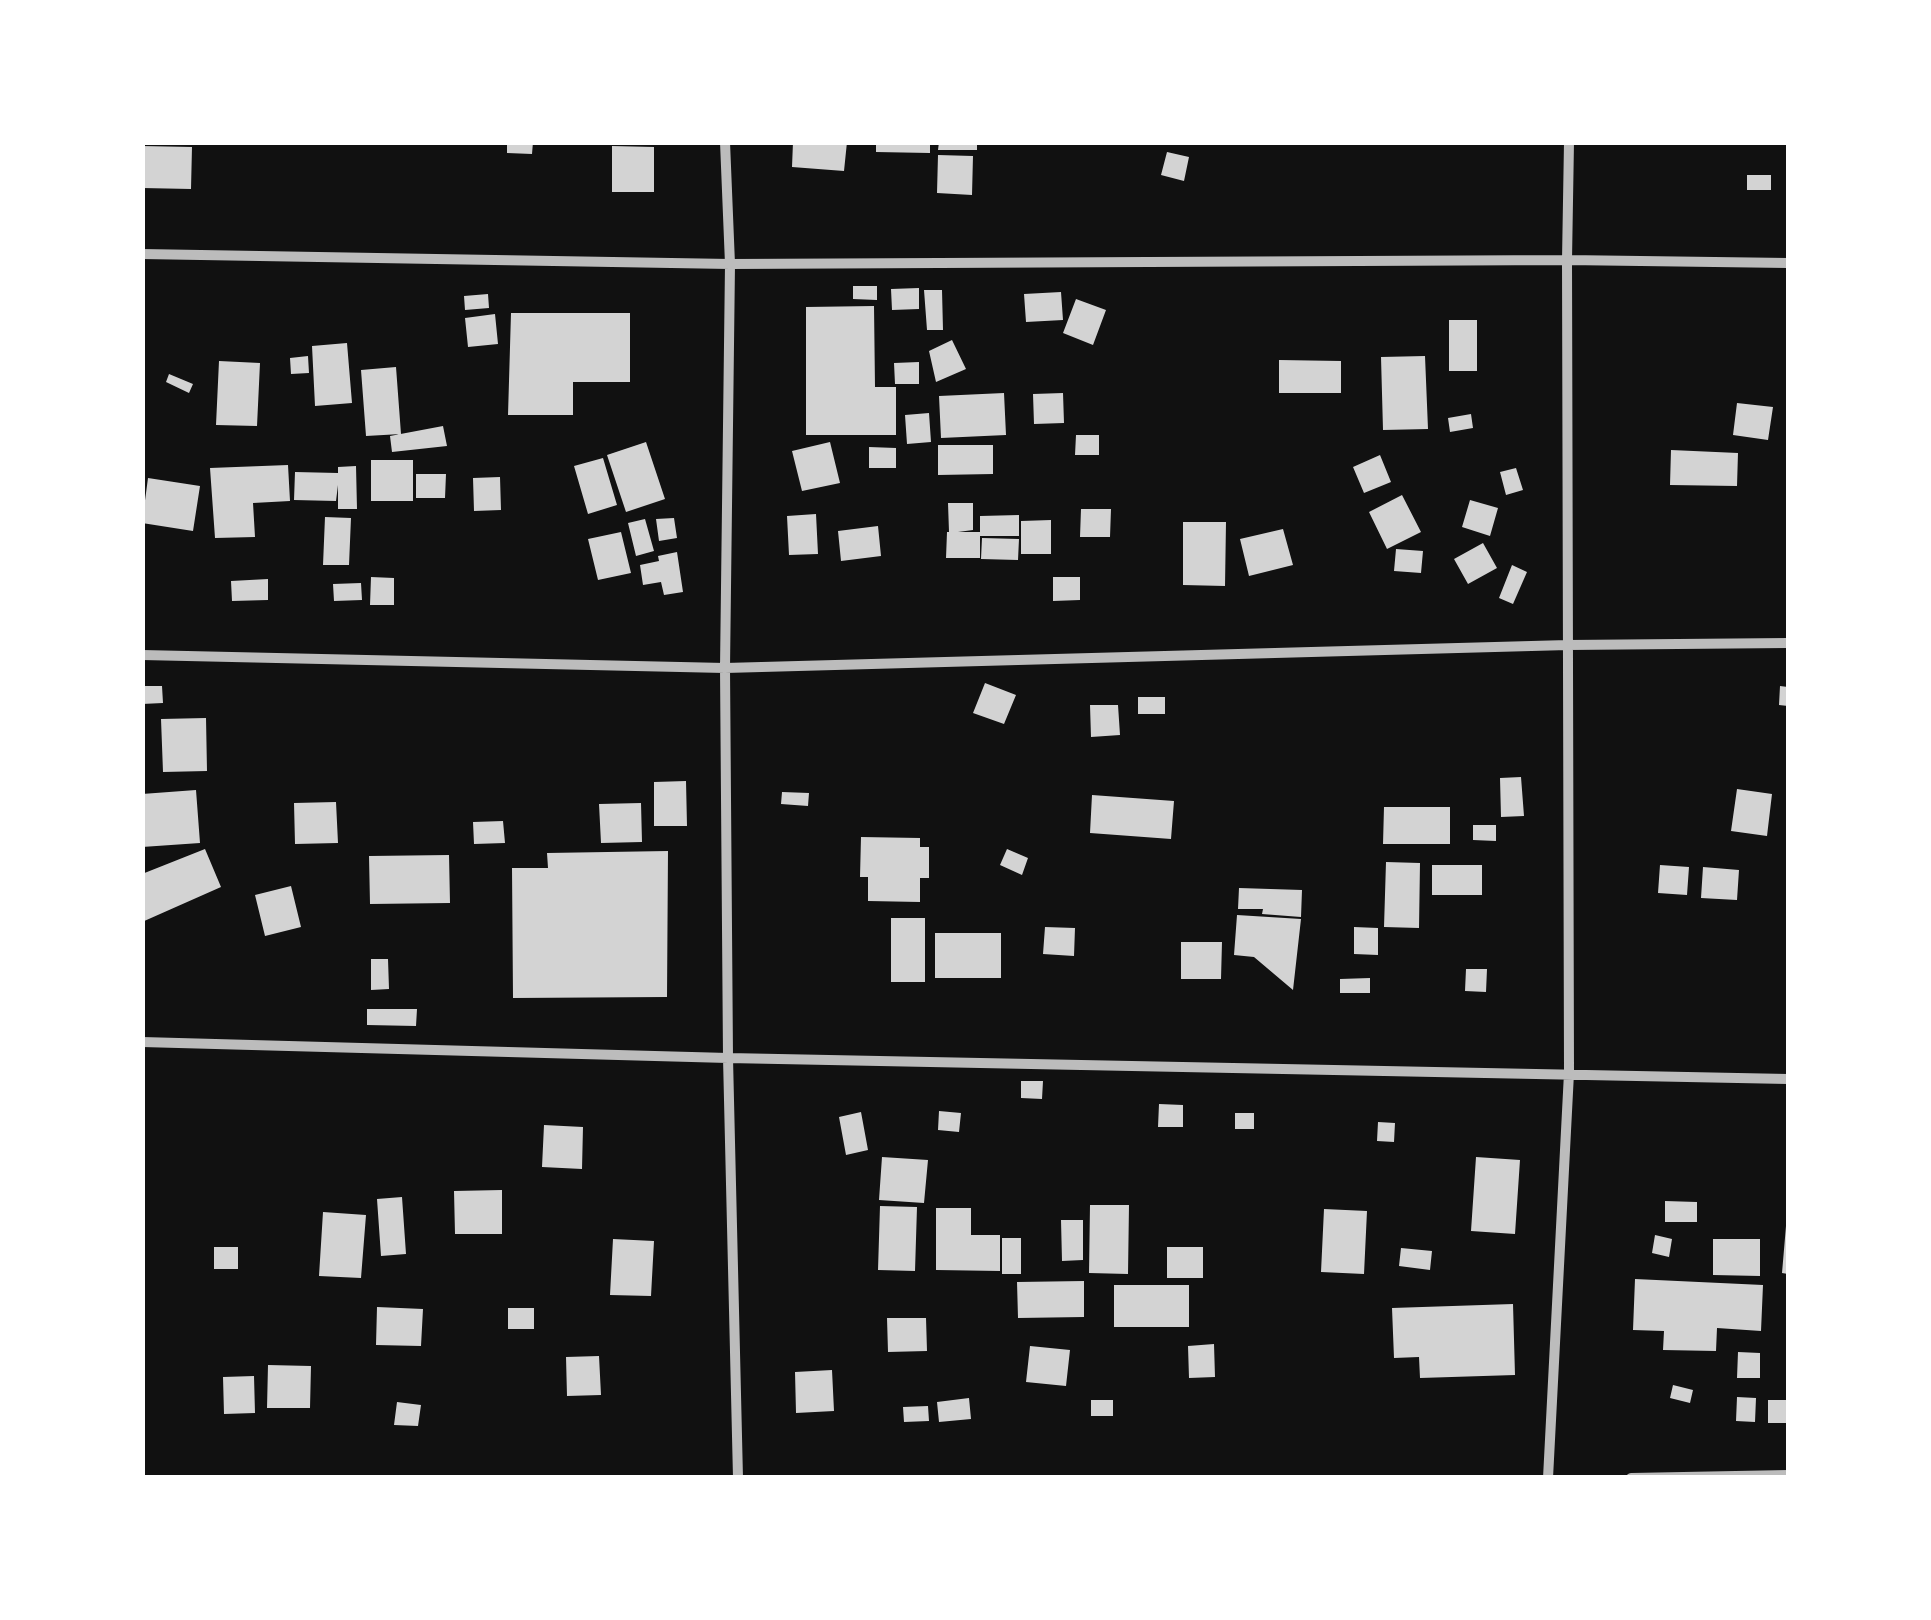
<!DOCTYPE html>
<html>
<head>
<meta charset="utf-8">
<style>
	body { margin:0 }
	#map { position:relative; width:1931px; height:1620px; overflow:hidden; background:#111; font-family:Montserrat,sans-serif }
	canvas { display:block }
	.frame { position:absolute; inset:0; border:145px solid #fff; pointer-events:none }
</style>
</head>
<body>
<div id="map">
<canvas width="1931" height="1620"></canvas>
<div class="frame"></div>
</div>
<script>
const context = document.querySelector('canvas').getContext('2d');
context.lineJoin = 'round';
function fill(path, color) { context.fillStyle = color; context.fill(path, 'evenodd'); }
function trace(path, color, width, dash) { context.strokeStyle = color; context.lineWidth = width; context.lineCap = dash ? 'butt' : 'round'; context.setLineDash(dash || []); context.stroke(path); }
const building = new Path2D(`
	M507,142h26l-1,12 -25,-1z
	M793,142h54l-3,29 -52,-4z
	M876,142h54v11l-54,-1z
	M939,142h38v8h-39z
	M142,146l50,1 -1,42 -49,-1z
	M612,146l42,1v45h-42z
	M1167,152l22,5 -5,24 -23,-6z
	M938,155l35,1 -1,39 -35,-2z
	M1747,175h24v15h-24z
	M853,286h24v14l-24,-1z
	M919,288v21l-27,1 -1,-21z
	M924,290h18l1,40h-16z
	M1061,292l2,28 -37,2 -2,-28z
	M488,294l1,14 -24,2 -1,-14z
	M1076,299l30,11 -13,35 -30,-12z
	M874,306l1,81h21v48h-90v-128z
	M511,313h119v69h-57v33h-65z
	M495,314l3,30 -30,3 -3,-29z
	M1449,320h28v51h-28z
	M952,340l14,29 -30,13 -7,-31z
	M347,343l5,60 -37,3 -3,-60z
	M308,356l1,17 -18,1 -1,-16z
	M1425,356l3,73 -45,1 -2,-73z
	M1279,360l62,1v32h-62z
	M219,361l41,2 -3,63 -41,-1z
	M919,362v22h-24l-1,-21z
	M396,367l5,67 -35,2 -5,-66z
	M169,374l24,10 -4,9 -23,-11z
	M1004,393l2,42 -65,3 -2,-42z
	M1063,393l1,30 -30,1 -1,-30z
	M1737,403l36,4 -5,33 -35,-5z
	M929,413l2,29 -24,2 -2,-29z
	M1471,414l2,14 -23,4 -2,-14z
	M443,426l4,20 -55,6 -2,-16z
	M1076,435h23v20h-24z
	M646,442l19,57 -39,13 -19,-57z
	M830,442l10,41 -38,8 -10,-40z
	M938,445h55v29l-55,1z
	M869,447l27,1v20h-27z
	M1671,450l67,3 -1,33 -67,-1z
	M1380,455l11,27 -27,11 -11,-26z
	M603,458l14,47 -29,9 -14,-48z
	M371,460h42v41h-42z
	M288,465l2,36 -37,2 2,34 -40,1 -5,-70z
	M356,466l1,43h-19v-24l-2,16 -42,-1 1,-28 43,1v-6z
	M1516,468l7,22 -17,5 -6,-23z
	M416,474h30l-1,24h-29z
	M500,477l1,33 -27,1 -1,-33z
	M148,478l52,8 -7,45 -51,-8z
	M1402,495l19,37 -34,17 -18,-37z
	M1470,500l28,8 -8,28 -28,-9z
	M948,503h25v27l-15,2h22v-16l39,-1v21h-39v22h-34l1,-26h2z
	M1081,509h30l-1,28h-30z
	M816,514l2,40 -29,1 -2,-39z
	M325,517l26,1 -2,47h-26z
	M674,518l3,20 -18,3 -3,-22z
	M645,519l9,32 -18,5 -8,-33z
	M1051,520v34h-30v-33z
	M1183,522h43l-1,64 -42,-1z
	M878,526l3,30 -40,5 -3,-30z
	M1283,529l10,36 -44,11 -9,-37z
	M621,532l10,41 -33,7 -10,-41z
	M982,538l37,1 -1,21 -37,-1z
	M1483,543l14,25 -29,16 -14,-25z
	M1396,549l27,2 -2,22 -27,-2z
	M677,552l6,40 -19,3 -3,-13 -18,3 -3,-20 19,-4 -1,-5z
	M1512,565l15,7 -14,32 -14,-6z
	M371,577l23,1v27h-24z
	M1053,577h27v23l-27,1z
	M268,579v21l-36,1 -1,-20z
	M361,583l1,17 -28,1 -1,-17z
	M985,683l31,12 -12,29 -31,-11z
	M142,686h20l1,17 -21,1z
	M1780,686l8,1v19l-9,-1z
	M1138,697h27v17h-27z
	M1090,705h28l2,30 -29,2z
	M206,718l1,53 -44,1 -2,-53z
	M1521,777l3,39 -23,1 -1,-39z
	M686,781l1,45h-33v-44z
	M1737,789l35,5 -5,42 -36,-5z
	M196,790l4,53 -58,4v-53z
	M782,792l27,1 -1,13 -27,-2z
	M1092,795l82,6 -3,38 -81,-6z
	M336,802l2,41 -43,1 -1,-41z
	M641,803l1,39 -41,1 -2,-39z
	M1384,807h66v37h-67z
	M503,821l2,22 -31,1 -1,-22z
	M1473,825h23v16l-23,-1z
	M861,837l59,1v9h9v31h-9v24l-52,-1v-24h-8z
	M205,849l16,38 -79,35v-48z
	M1007,849l21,9 -6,17 -22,-10z
	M668,851l-1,146 -154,1 -1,-130h36l-1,-15z
	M449,855l1,48 -80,1 -1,-48z
	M1386,862l34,1 -1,65 -35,-1z
	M1432,865h50v30h-50z
	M1660,865l29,2 -2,28 -29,-2z
	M1703,867l36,3 -2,30 -36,-2z
	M291,886l10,41 -36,9 -10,-41z
	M1239,888l63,2 -1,27 -39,-3 1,-5h-25z
	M1237,915l64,4 -8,71 -39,-33 -20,-2z
	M891,918h34v64h-34z
	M1045,927l30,1 -1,28 -31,-2z
	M1354,927l24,1v27l-24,-1z
	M935,933h66v45h-66z
	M1181,942h41l-1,37h-40z
	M371,959h17l1,30 -18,1z
	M1466,969h21l-1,23 -21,-1z
	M1370,978v15h-30v-14z
	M367,1009h50l-1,17 -49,-1z
	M1021,1081h22l-1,18 -21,-1z
	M1159,1104l24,1v22h-25z
	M939,1111l22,2 -2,19 -21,-2z
	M861,1112l7,38 -22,5 -7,-38z
	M1235,1113h19v16h-19z
	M1378,1122l17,1 -1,19 -17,-1z
	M544,1125l39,2 -1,42 -40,-2z
	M882,1157l46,3 -4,43 -45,-3z
	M1476,1157l44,3 -5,74 -44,-3z
	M502,1190v44h-47l-1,-43z
	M402,1197l4,57 -25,2 -4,-57z
	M1665,1201l32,1v20h-32z
	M1090,1205h39l-1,69 -39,-1z
	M880,1206l37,1 -2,64 -37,-1z
	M936,1208h35v27h29v36l-64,-1z
	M1324,1209l43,2 -3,63 -43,-2z
	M323,1212l43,3 -5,63 -42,-2z
	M1061,1220h22v40l-21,1z
	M1786,1226l2,1v47l-6,-1z
	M1655,1235l17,4 -3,18 -17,-4z
	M1002,1238h19v36h-19z
	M613,1239l41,2 -3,55 -41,-1z
	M1713,1239h47v37l-47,-1z
	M214,1247h24v22h-24z
	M1167,1247h36v31h-36z
	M1401,1248l31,3 -2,19 -31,-4z
	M1635,1279l128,6 -2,46 -44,-3 -1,23 -53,-1 1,-19 -31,-1z
	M1084,1281v36l-66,1 -1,-36z
	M1114,1285h75v42h-75z
	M1513,1304l2,71 -95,3 -1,-21 -25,1 -2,-50z
	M377,1307l46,2 -2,37 -45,-1z
	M508,1308h26v21h-26z
	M887,1318h39l1,33 -39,1z
	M1214,1344l1,33 -26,1 -1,-32z
	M1030,1346l40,4 -4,36 -40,-4z
	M1738,1352l22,1v25h-23z
	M599,1356l2,39 -34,1 -1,-39z
	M268,1365l43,1 -1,42h-43z
	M832,1370l2,41 -38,2 -1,-41z
	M254,1376l1,37 -31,1 -1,-37z
	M1673,1385l20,5 -3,13 -20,-5z
	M1737,1397l19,1 -1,24 -19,-1z
	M969,1398l2,21 -32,3 -2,-20z
	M1091,1400h22v16h-22z
	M1768,1400h20v23h-20z
	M397,1402l24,3 -3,21 -24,-1z
	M928,1406l1,15 -25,1 -1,-15z`);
const minor = new Path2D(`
	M725,142l5,122 -5,404 3,390 10,420
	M142,254l588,10 837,-4 221,3
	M142,655l583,13 843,-23 220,-2
	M142,1042l586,16 1060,21
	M1548,1478l21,-405 -2,-813 2,-118
	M1631,1478l157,-3`);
fill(building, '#d3d3d3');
trace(minor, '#bcbcbc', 10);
</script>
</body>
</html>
